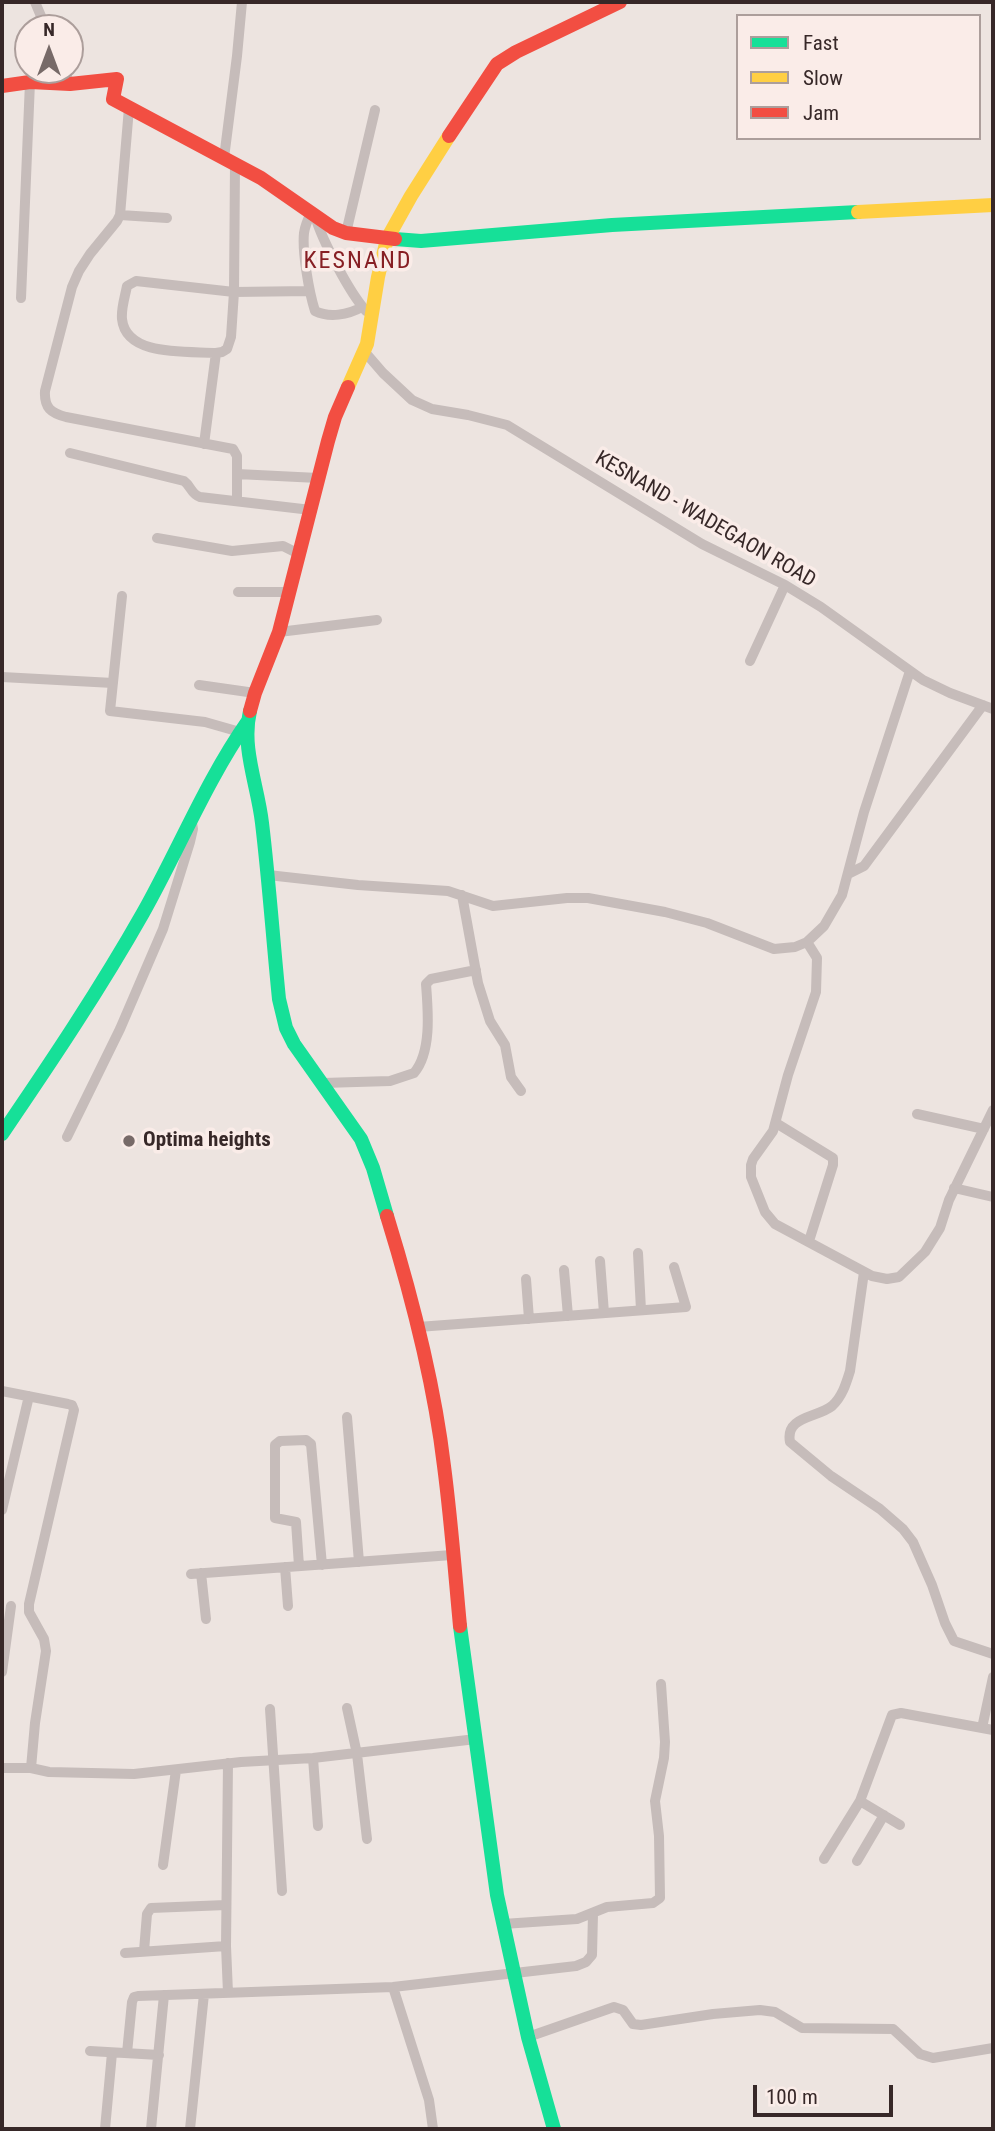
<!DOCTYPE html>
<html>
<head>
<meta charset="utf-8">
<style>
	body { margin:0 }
	#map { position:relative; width:995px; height:2131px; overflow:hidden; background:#ede4e0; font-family:"Roboto Condensed",sans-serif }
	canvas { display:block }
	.frame { position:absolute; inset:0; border:4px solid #372828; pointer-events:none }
	.legend { position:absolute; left:736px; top:14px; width:245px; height:126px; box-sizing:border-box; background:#faece8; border:2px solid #ac9e9b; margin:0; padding:9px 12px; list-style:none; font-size:21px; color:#372828 }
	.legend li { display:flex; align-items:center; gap:14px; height:35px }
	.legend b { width:35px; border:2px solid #ac9e9b }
	.north { position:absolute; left:14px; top:14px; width:70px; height:70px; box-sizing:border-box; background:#faece8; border:2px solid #ac9e9b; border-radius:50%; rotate:0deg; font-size:19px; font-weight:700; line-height:28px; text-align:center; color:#372828 }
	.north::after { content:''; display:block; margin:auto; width:24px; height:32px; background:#776a68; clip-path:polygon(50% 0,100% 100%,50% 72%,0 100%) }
	.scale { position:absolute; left:753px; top:2085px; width:140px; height:32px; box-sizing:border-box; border:4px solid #372828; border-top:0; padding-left:9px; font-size:21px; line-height:24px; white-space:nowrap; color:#372828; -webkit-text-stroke:5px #faece8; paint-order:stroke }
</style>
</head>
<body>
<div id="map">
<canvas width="995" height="2131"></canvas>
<div class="frame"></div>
<ul class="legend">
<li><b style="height:9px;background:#16e098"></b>Fast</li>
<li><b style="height:9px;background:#ffcf43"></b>Slow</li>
<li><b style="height:9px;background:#f24e42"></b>Jam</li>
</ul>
<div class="north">N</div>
<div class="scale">100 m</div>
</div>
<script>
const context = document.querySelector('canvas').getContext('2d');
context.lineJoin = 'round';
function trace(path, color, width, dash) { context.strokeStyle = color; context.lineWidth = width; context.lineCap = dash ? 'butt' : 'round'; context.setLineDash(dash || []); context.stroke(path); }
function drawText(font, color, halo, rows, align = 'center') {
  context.font = font + ' "Roboto Condensed",sans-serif'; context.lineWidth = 7; context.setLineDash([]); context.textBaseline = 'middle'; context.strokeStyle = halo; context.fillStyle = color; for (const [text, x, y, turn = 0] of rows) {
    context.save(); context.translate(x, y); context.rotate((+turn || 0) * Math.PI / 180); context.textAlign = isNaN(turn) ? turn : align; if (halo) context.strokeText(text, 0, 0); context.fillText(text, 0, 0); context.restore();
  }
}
const street = new Path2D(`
	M35,2l11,26
	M64,70l6,14
	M129,108l-9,107 -3,6 -27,33 -11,17 -7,16 -27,104c-1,17 6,22 21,26l167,32 4,7v45
	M224,158l13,-102 5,-54
	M235,164l-1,128 -3,45 -4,12 -5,3 -6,1c-29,-2 -90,4 -94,-34 -1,-11 3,-22 5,-33l9,-5 98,11 76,-1
	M311,213c-3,6 -6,13 -7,20 -2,19 5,59 11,78 14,7 33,4 47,-4
	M120,215l47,3
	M315,216c7,24 34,76 51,95
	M346,233l29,-123
	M21,298l9,-216
	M364,351l19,22 29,27 20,9 36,6 39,10 195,119 83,41 36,22 102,73 27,13 43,16
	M204,444l12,-91
	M70,453l114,28c7,5 7,13 16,16l111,13
	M237,474l81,4
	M157,538l75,13 51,-5 16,8
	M238,592h52
	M122,596l-12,115 95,11 35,10
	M279,632l98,-12
	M750,661l35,-76
	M2,677l111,6
	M199,685l56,8
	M848,874l16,-8 119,-161
	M268,875l90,10 90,6 45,15 74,-8h21l77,14 42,11 67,26 21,-2 12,-5 17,-16 18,-31 22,-83 46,-141
	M462,895l16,88 12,38 15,24 6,32 10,14
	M807,942l10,16 -1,34 -28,83 -15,56 -20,28 -2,6v12l14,35 10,12 97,52 15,3 12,-2 26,-25 15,-24 9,-28 44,-90
	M323,1083l67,-2 24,-8c18,-21 14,-63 12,-89l5,-5 45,-9
	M917,1114l67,15
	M776,1123l57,35v7l-24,76
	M67,1137l53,-108 43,-100 27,-87 3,-13 -2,-12
	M954,1188l39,9
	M638,1253l3,57
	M600,1261l4,52
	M564,1270l4,46
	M864,1272l-14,99c-4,13 -8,26 -18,35 -15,12 -47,10 -42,36l41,34 49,33 23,20 10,13 19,43 13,38 9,18 39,13
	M526,1279l3,40
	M418,1327l268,-20 -12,-40
	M2,1391l66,13 4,1 2,5 -45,194v8l15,27 2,12 -11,72 -4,45
	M347,1417l12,145
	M2,1510l27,-114
	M299,1566l-3,-44 -21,-4v-73l5,-4 26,-1 5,4 11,121
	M285,1567l3,39
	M201,1573l5,46
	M191,1574l261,-19
	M2,1672l9,-66
	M347,1708l10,46 10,85
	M270,1709l12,182
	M982,1728l11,-51
	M313,1758l5,68
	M228,1763l-2,183 2,47
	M2,1768h29l18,4 85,2 107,-12 72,-4 163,-19
	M860,1801l40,24
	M824,1859l36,-58 32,-86 9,-2 92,17
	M857,1861l27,-46
	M163,1865l13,-95
	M503,1924l74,-5 30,-12 46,-4 7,-5 -1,-62 -4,-35 9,-43 1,-16 -4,-58
	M144,1951l3,-37 4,-6 75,-3
	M125,1953l101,-7
	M393,1987l36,113 4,29
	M528,2037l86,-30 9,3 10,14 8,1 72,-11 47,-4 15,2 27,16 91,1 27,25 13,4 60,-10
	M90,2051l69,4
	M127,2053l5,-51 2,-5 4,-1 255,-9 183,-21 10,-4 6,-7 1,-41
	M105,2129l7,-76
	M151,2129l13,-134
	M190,2129l14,-135`);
const fast = new Path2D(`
	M395,239l26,2 191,-16 246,-13
	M250,711c-9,37 8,75 12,112 7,58 11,117 17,176l7,29 8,16 67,95 12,29 14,48
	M2,1134c49,-72 98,-145 141,-221 36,-64 63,-132 105,-192
	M460,1626l37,269 31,142 26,92`);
const slow = new Path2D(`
	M858,212l135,-7
	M348,387l19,-43 11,-67 9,-38 24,-43 38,-60`);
const jam = new Path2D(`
	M2,86l28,-4 40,2 47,-5 -4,20 148,79 72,50 13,5 49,6
	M449,136l48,-72 19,-12 104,-50
	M250,711l5,-18 24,-61 49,-191 7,-24 13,-30
	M387,1216c25,81 47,165 57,250 7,53 11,107 16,160`);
const markers = [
	[129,1141,7,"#776a68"]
];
const streetNames = [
	["KESNAND - WADEGAON ROAD",705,520,30]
];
const poiNames = [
	["Optima heights",143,1141]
];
const quarterNames = [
	["KESNAND",358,262]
];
trace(street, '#c6bcba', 10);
trace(fast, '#16e098', 14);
trace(slow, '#ffcf43', 14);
trace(jam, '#f24e42', 14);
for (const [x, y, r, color] of markers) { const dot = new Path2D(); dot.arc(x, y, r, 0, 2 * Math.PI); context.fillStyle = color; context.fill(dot); trace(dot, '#faece8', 2.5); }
drawText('21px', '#372828', '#faece8', streetNames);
drawText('bold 21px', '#372828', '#faece8', poiNames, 'left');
context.letterSpacing = '2px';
drawText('24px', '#871f24', '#faece8', quarterNames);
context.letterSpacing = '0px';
</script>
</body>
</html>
